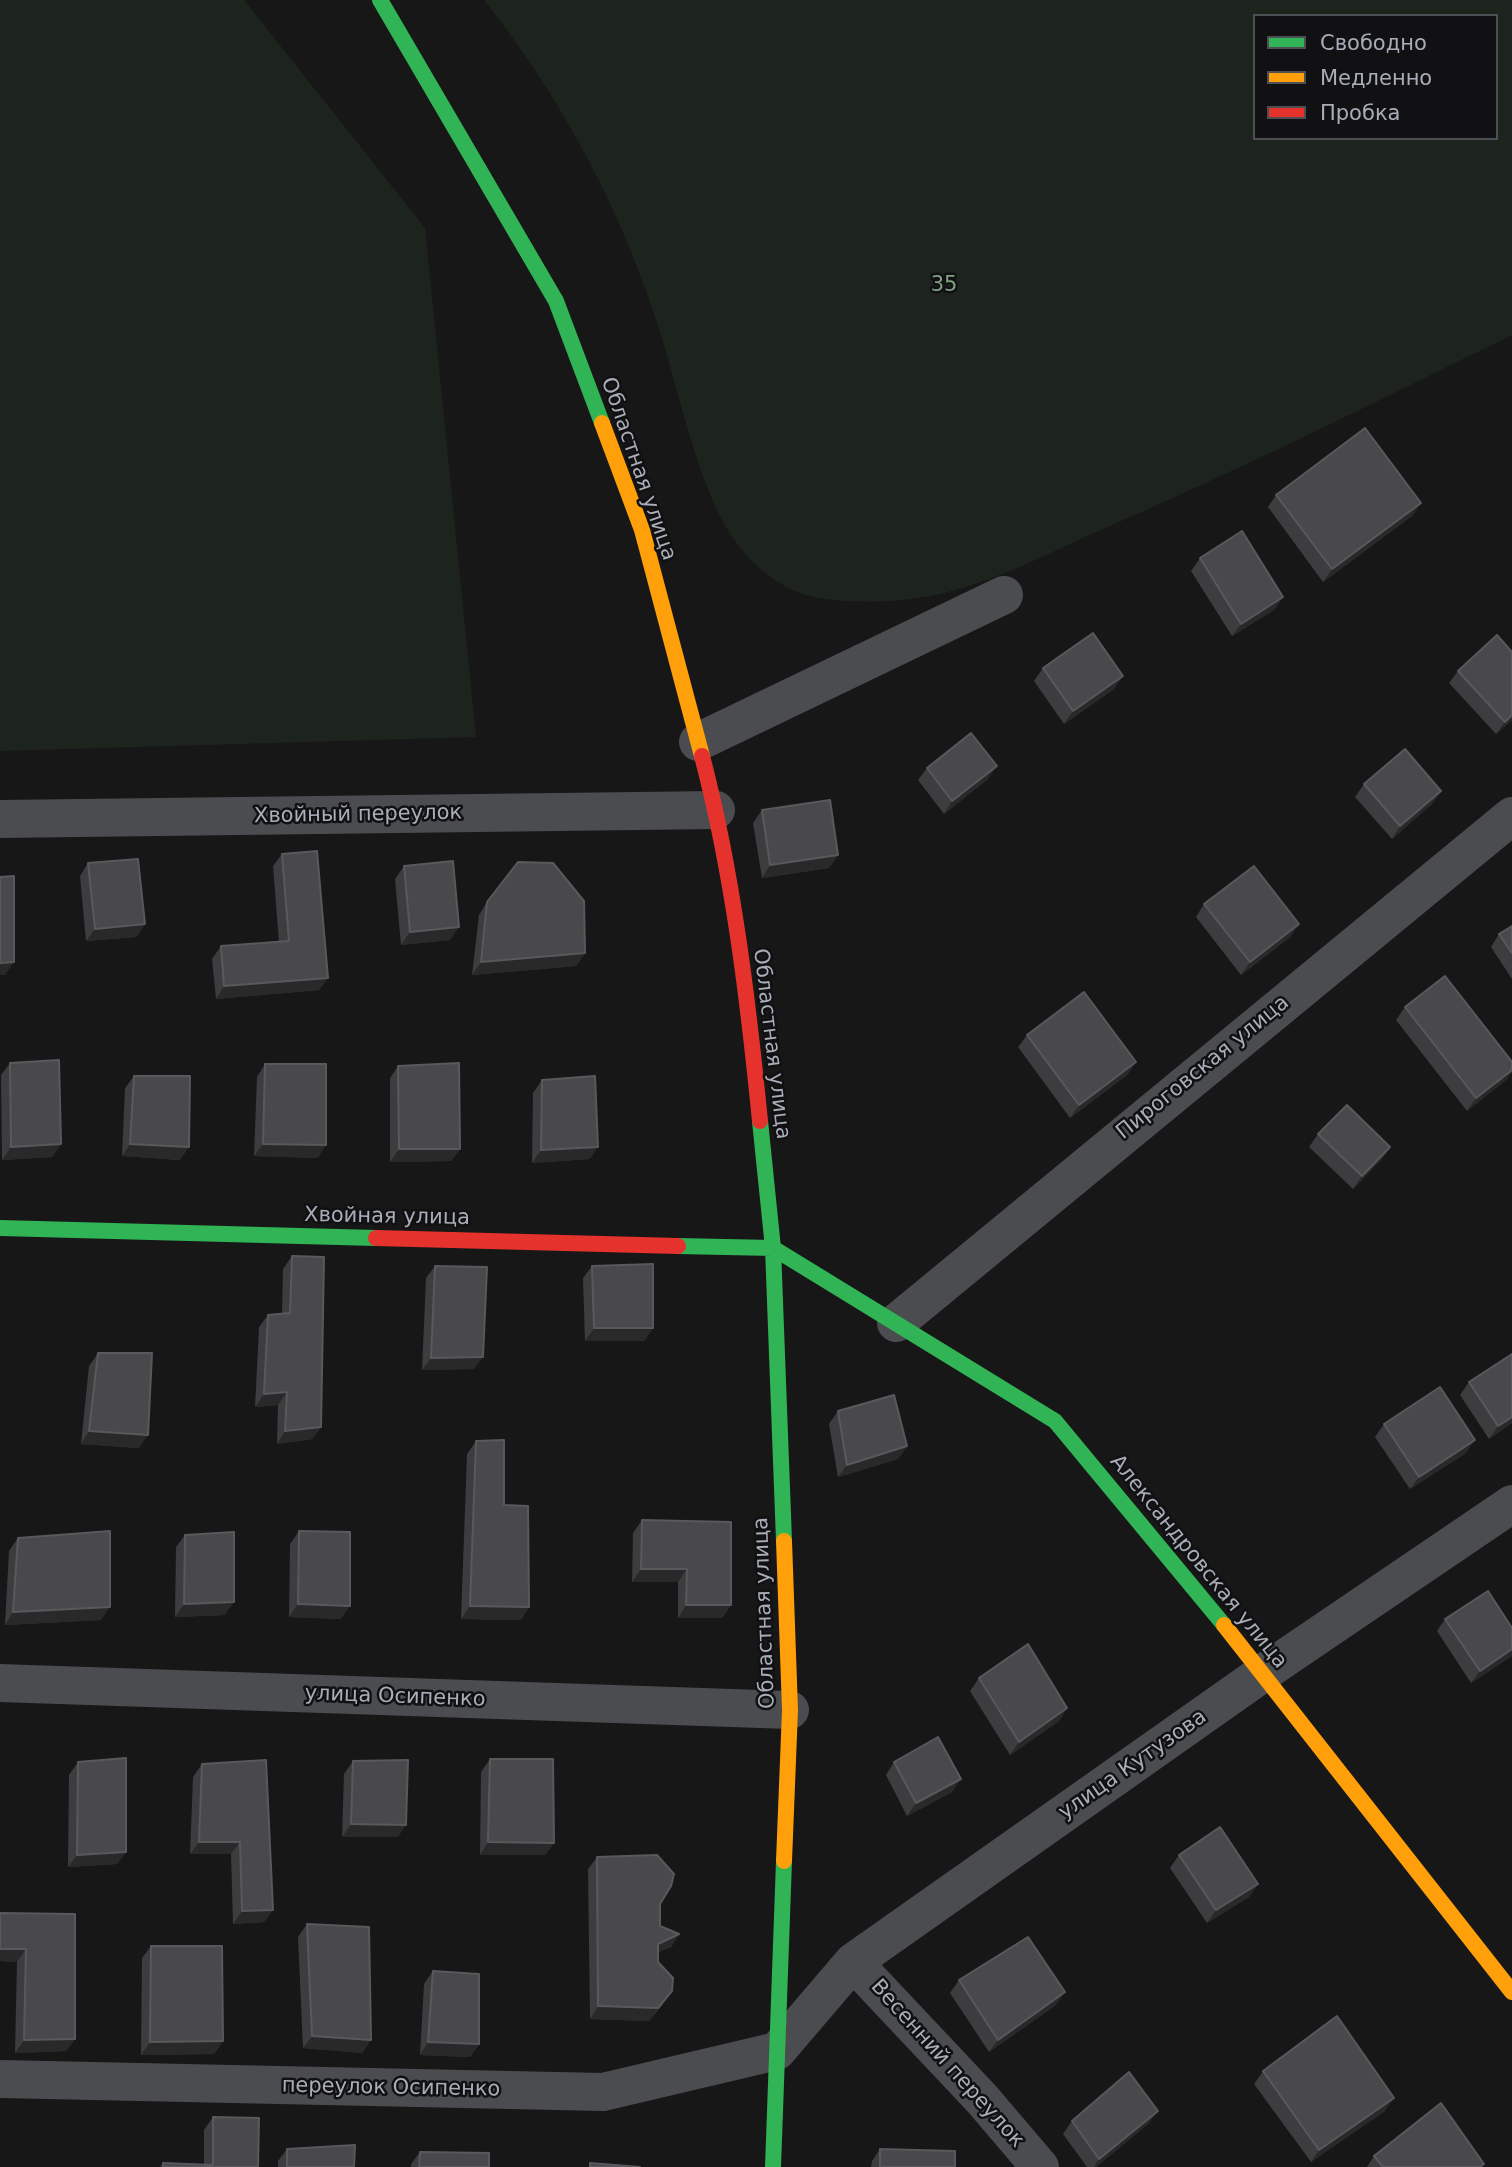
<!DOCTYPE html>
<html>
<head>
<meta charset="utf-8">
<style>
	body { margin:0 }
	#map { position:relative; width:1512px; height:2167px; overflow:hidden; background:#171717; font-family:"DejaVu Sans",sans-serif }
	canvas { display:block }
	.legend { position:absolute; left:1253px; top:14px; width:245px; height:126px; box-sizing:border-box; background:#111113; border:2px solid #4d4f55; margin:0; padding:9px 12px; list-style:none; font-size:21px; color:#a8adb8 }
	.legend li { display:flex; align-items:center; gap:14px; height:35px }
	.legend b { width:35px; border:2px solid #4d4f55 }
</style>
</head>
<body>
<div id="map">
<canvas width="1512" height="2167"></canvas>
<ul class="legend">
<li><b style="height:9px;background:#30b455"></b>Свободно</li>
<li><b style="height:9px;background:#ff9f0a"></b>Медленно</li>
<li><b style="height:9px;background:#e5322d"></b>Пробка</li>
</ul>
</div>
<script>
const context = document.querySelector('canvas').getContext('2d');
context.lineJoin = 'round';
function fill(path, color) { context.fillStyle = color; context.fill(path, 'evenodd'); }
function trace(path, color, width, dash) { context.strokeStyle = color; context.lineWidth = width; context.lineCap = dash ? 'butt' : 'round'; context.setLineDash(dash || []); context.stroke(path); }
function drawText(font, color, halo, rows, align = 'center') {
  context.font = font + ' "DejaVu Sans",sans-serif'; context.lineWidth = 5; context.setLineDash([]); context.textBaseline = 'middle'; context.strokeStyle = halo; context.fillStyle = color; for (const [text, x, y, turn = 0] of rows) {
    context.save(); context.translate(x, y); context.rotate((+turn || 0) * Math.PI / 180); context.textAlign = isNaN(turn) ? turn : align; if (halo) context.strokeText(text, 0, 0); context.fillText(text, 0, 0); context.restore();
  }
}
const green = new Path2D(`
	M0,0h244l181,228 51,509 -476,14z
	M484,0h1028v335c-136,67 -271,134 -409,194 -59,26 -121,60 -185,69 -32,5 -94,6 -123,-7 -36,-16 -63,-48 -79,-83 -30,-67 -42,-140 -67,-209 -38,-109 -94,-209 -165,-299zM1255,16h241v122h-241z`);
const street = new Path2D(`
	M698,742l306,-147
	M0,819l716,-9
	M896,1323l616,-507
	M0,1683l790,27
	M853,1962l129,137 58,68
	M0,2079l603,13 174,-41 76,-89 410,-289 249,-169`);
const fast = new Path2D(`
	M380,0l176,301 46,122
	M760,1121l13,127 11,293
	M0,1228l376,10
	M678,1246l95,2 282,173 169,204
	M773,2167l11,-306`);
const slow = new Path2D(`
	M602,423l40,107 60,226
	M784,1541l6,169 -6,151
	M1224,1625l288,367`);
const jam = new Path2D(`
	M702,756c31,118 46,244 58,365
	M376,1238l302,8`);
const wall = new Path2D(`
	M1276,495l145,8 -9,13 -89,66 -55,-75z
	M1200,558l83,39 -9,13 -42,26 -41,-65z
	M1043,668l71,21 -50,35 -30,-43z
	M1458,671l54,49 -16,14 -47,-51z
	M927,768l61,11 -44,35 -26,-34z
	M1364,784l77,7 -9,13 -40,35 -37,-42z
	M762,810l76,45 -9,13 -67,10 -9,-55z
	M282,854l46,124 -9,12 -103,9 -4,-40 9,-13 58,-4 -6,-76z
	M88,863l57,61 -9,13 -50,4 -6,-65z
	M404,866l46,74 -49,5 -6,-66z
	M487,902l98,51 -9,13 -104,9 7,-60z
	M1204,904l95,20 -9,13 -49,38 -45,-58z
	M1512,926v53l-21,-32 8,-13z
	M1405,1007l102,72 -40,32 -71,-91z
	M1027,1035l109,27 -9,13 -57,43 -52,-71z
	M10,1063l51,81 -9,13 -50,3 -1,-85z
	M265,1064l53,94 -64,-2 3,-79z
	M398,1066l62,83 -9,12 -61,1v-84z
	M134,1076l46,84 -58,-4 3,-68z
	M542,1080l48,79 -58,4 1,-70z
	M1318,1134l72,13 -8,12 -29,30 -44,-42z
	M292,1256l29,171 -9,12 -35,5 1,-39 -23,2 4,-80 9,-12 14,-2 1,-44z
	M435,1266l39,103 -52,1 4,-92z
	M592,1266l61,62 -9,13h-59l-2,-63z
	M98,1353l41,95 -58,-4 8,-78z
	M1469,1382l43,41 -23,16 -29,-44z
	M838,1411l69,35 -9,13 -60,18 -9,-53z
	M1384,1424l82,29 -56,36 -35,-52z
	M476,1441l28,64 25,102 -8,13 -60,-1 6,-165z
	M642,1520l89,85 -9,13h-44v-36h-46l1,-49z
	M299,1531l42,88 -52,-2 1,-73z
	M185,1535l40,80 -50,2 1,-70z
	M18,1538l83,82 -96,5 4,-74z
	M1445,1619l67,9v28l-41,27 -34,-52z
	M979,1678l88,30 -8,13 -49,34 -40,-64z
	M490,1759l64,84 -9,12h-65l1,-83z
	M353,1761l45,76h-56l2,-63z
	M78,1762l48,90 -9,12 -49,3 1,-92z
	M894,1762l58,30 -45,24 -21,-41z
	M202,1764l71,146 -9,12 -31,2 -2,-70h-41l3,-77z
	M1179,1855l79,29 -9,13 -42,26 -37,-55z
	M597,1857l63,47v22l19,8 -8,13 -13,5 5,52 -14,17 -59,-2 -2,-150z
	M0,1913l75,1v125l-9,12 -51,2 2,-91 -17,-1z
	M307,1924l64,116 -9,13 -59,-5 -5,-111z
	M151,1946l72,95 -9,13 -73,1 1,-97z
	M433,1971l46,73 -9,13 -50,-2 4,-71z
	M959,1980l97,25 -67,47 -39,-59z
	M1263,2071l122,40 -74,51 -57,-78z
	M213,2117l45,50h-98l3,-4 41,2v-35z
	M1072,2121l77,2 -53,44h-9l-24,-33z
	M287,2149l67,18h-76v-6z
	M880,2149l75,18h-84l1,-6z
	M420,2152l69,15h-78v-3z
	M1374,2156l110,8 -2,3h-115z`);
const shadedWall = new Path2D(`
	M1421,503l-9,13 -89,66 9,-13z
	M1283,597l-9,13 -42,26 9,-12z
	M1123,676l-9,13 -50,35 9,-13z
	M1512,715v5l-16,14 9,-12z
	M997,766l-9,13 -44,35 8,-13z
	M1441,791l-9,13 -40,35 8,-13z
	M838,855l-9,13 -67,10 8,-13z
	M145,924l-9,13 -50,4 9,-12z
	M1299,924l-9,13 -49,38 9,-13z
	M459,927l-9,13 -49,5 9,-13z
	M585,953l-9,13 -104,9 9,-13z
	M14,962l-9,13h-5v-12z
	M328,978l-9,12 -103,9 8,-13z
	M1136,1062l-9,13 -57,43 9,-13z
	M1512,1070v2l-5,7 -40,32 9,-13z
	M61,1144l-9,13 -50,3 9,-13z
	M130,1144l59,3 -9,13 -58,-4z
	M263,1144l63,1 -8,13 -64,-2z
	M598,1147l-8,12 -58,4 9,-13z
	M1390,1147l-8,12 -29,30 9,-13z
	M399,1149h61l-9,12 -61,1z
	M594,1328h59l-9,13h-59z
	M483,1357l-9,12 -52,1 9,-12z
	M287,1392l-9,13 -23,2 9,-13z
	M1512,1417v6l-23,16 9,-13z
	M321,1427l-9,12 -35,5 8,-13z
	M89,1431l59,4 -9,13 -58,-4z
	M1475,1440l-9,13 -56,36 9,-12z
	M907,1446l-9,13 -60,18 9,-12z
	M641,1569h46l-9,13h-46z
	M234,1602l-9,13 -50,2 9,-13z
	M298,1604l52,2 -9,13 -52,-2z
	M686,1605h45l-9,13h-44z
	M470,1606l59,1 -8,13 -60,-1z
	M110,1607l-9,13 -96,5 8,-13z
	M1512,1649v7l-41,27 9,-12z
	M1067,1708l-8,13 -49,34 9,-13z
	M961,1779l-9,13 -45,24 9,-13z
	M351,1824l55,1 -8,12h-56z
	M199,1842h41l-9,12h-41z
	M488,1842l66,1 -9,12h-65z
	M126,1852l-9,12 -49,3 9,-12z
	M1258,1884l-9,13 -42,26 9,-13z
	M273,1910l-9,12 -31,2 9,-13z
	M679,1934l-8,13 -22,9 9,-12z
	M0,1949h26l-9,13 -17,-1z
	M672,1991l-23,30 -59,-2 8,-13z
	M1065,1992l-9,13 -67,47 9,-12z
	M312,2036l59,4 -9,13 -59,-5z
	M75,2039l-9,12 -51,2 9,-13z
	M223,2041l-9,13 -73,1 9,-13z
	M428,2042l51,2 -9,13 -50,-2z
	M1394,2098l-9,13 -74,51 8,-12z
	M1158,2111l-9,12 -53,44h-2l5,-8z`);
const building = new Path2D(`
	M1365,428l56,75 -89,66 -56,-74z
	M1242,531l41,66 -42,27 -41,-66z
	M1093,633l30,43 -50,35 -30,-43z
	M1497,635l15,17v63l-7,7 -47,-51z
	M971,733l26,33 -45,35 -25,-33z
	M1405,749l36,42 -41,35 -36,-42z
	M830,800l8,55 -68,10 -8,-55z
	M317,851l11,127 -104,8 -3,-40 68,-5 -7,-87z
	M138,859l7,65 -50,5 -7,-66z
	M453,861l6,66 -49,5 -6,-66z
	M518,862l35,1 31,38 1,52 -104,9 6,-60z
	M1254,866l45,58 -49,38 -46,-58z
	M14,876v86l-14,1v-86z
	M1512,926v27l-13,-19z
	M1445,976l67,86v8l-36,28 -71,-91z
	M1084,992l52,70 -57,43 -52,-70z
	M59,1060l2,84 -50,3 -1,-84z
	M459,1063l1,86h-61l-1,-83z
	M265,1064h61v81l-63,-1z
	M134,1076h56l-1,71 -59,-3z
	M595,1076l3,71 -57,3 1,-70z
	M1347,1105l43,42 -28,29 -44,-42z
	M292,1256l32,1 -3,170 -36,4 2,-39 -23,2 4,-79 22,-2z
	M653,1264v64h-59l-2,-62z
	M435,1266l52,1 -4,90 -52,1z
	M98,1353h54l-4,82 -59,-4z
	M1512,1354v63l-14,9 -29,-44z
	M1440,1387l35,53 -56,37 -35,-53z
	M894,1395l13,51 -60,19 -9,-54z
	M504,1440v65l24,1 1,101 -59,-1 6,-165z
	M642,1520l89,2v83h-45l1,-36h-46z
	M110,1531v76l-97,5 5,-74z
	M299,1531l51,1v74l-52,-2z
	M234,1532v70l-50,2 1,-69z
	M1488,1591l24,37v21l-32,22 -35,-52z
	M1028,1644l39,64 -48,34 -40,-64z
	M938,1737l23,42 -45,24 -22,-41z
	M126,1758v94l-49,3 1,-93z
	M490,1759h63l1,84 -66,-1z
	M266,1760l7,150 -31,1 -2,-69h-41l3,-78z
	M408,1760l-2,65 -55,-1 2,-63z
	M1220,1827l38,57 -42,26 -37,-55z
	M657,1855l17,19 -3,12 -11,18v22l19,8 -21,10v18l15,16 -1,13 -14,17 -60,-2 -1,-149z
	M0,1913l75,1v125l-51,1 2,-91h-26z
	M307,1924l62,3 2,113 -59,-4z
	M1028,1937l37,55 -67,48 -39,-60z
	M151,1946h71l1,95 -73,1z
	M433,1971l46,3v70l-51,-2z
	M1337,2016l57,82 -75,52 -56,-79z
	M1129,2072l29,39 -59,48 -27,-38z
	M1441,2103l43,61 -4,3h-97l-9,-11z
	M213,2117l46,1 -1,49h-95v-4l50,2z
	M355,2145l-1,22h-67v-18z
	M880,2149l75,2v16h-75z
	M420,2152l69,1v14h-70z
	M590,2163l50,4h-50z`);
const parkNames = [
	["35",944,286]
];
const streetNames = [
	["Областная улица",638,469,71],
	["Хвойный переулок",358,815,-1],
	["Областная улица",771,1044,83],
	["Пироговская улица",1203,1068,-39],
	["Хвойная улица",387,1217,1],
	["Александровская улица",1198,1562,51],
	["Областная улица",765,1613,-92],
	["улица Осипенко",395,1697,2],
	["улица Кутузова",1133,1765,-35],
	["Весенний переулок",947,2064,48],
	["переулок Осипенко",391,2088,1]
];
fill(green, '#1d241e');
trace(street, '#4b4c50', 38);
trace(fast, '#30b455', 16);
trace(slow, '#ff9f0a', 16);
trace(jam, '#e5322d', 16);
fill(wall, '#3d3d3f');
fill(shadedWall, '#29292a');
fill(building, '#49494c');
trace(building, '#58595d', 2);
drawText('21px', '#7fa381', '#111113', parkNames);
drawText('21px', '#a8adb8', '#111113', streetNames);
</script>
</body>
</html>
